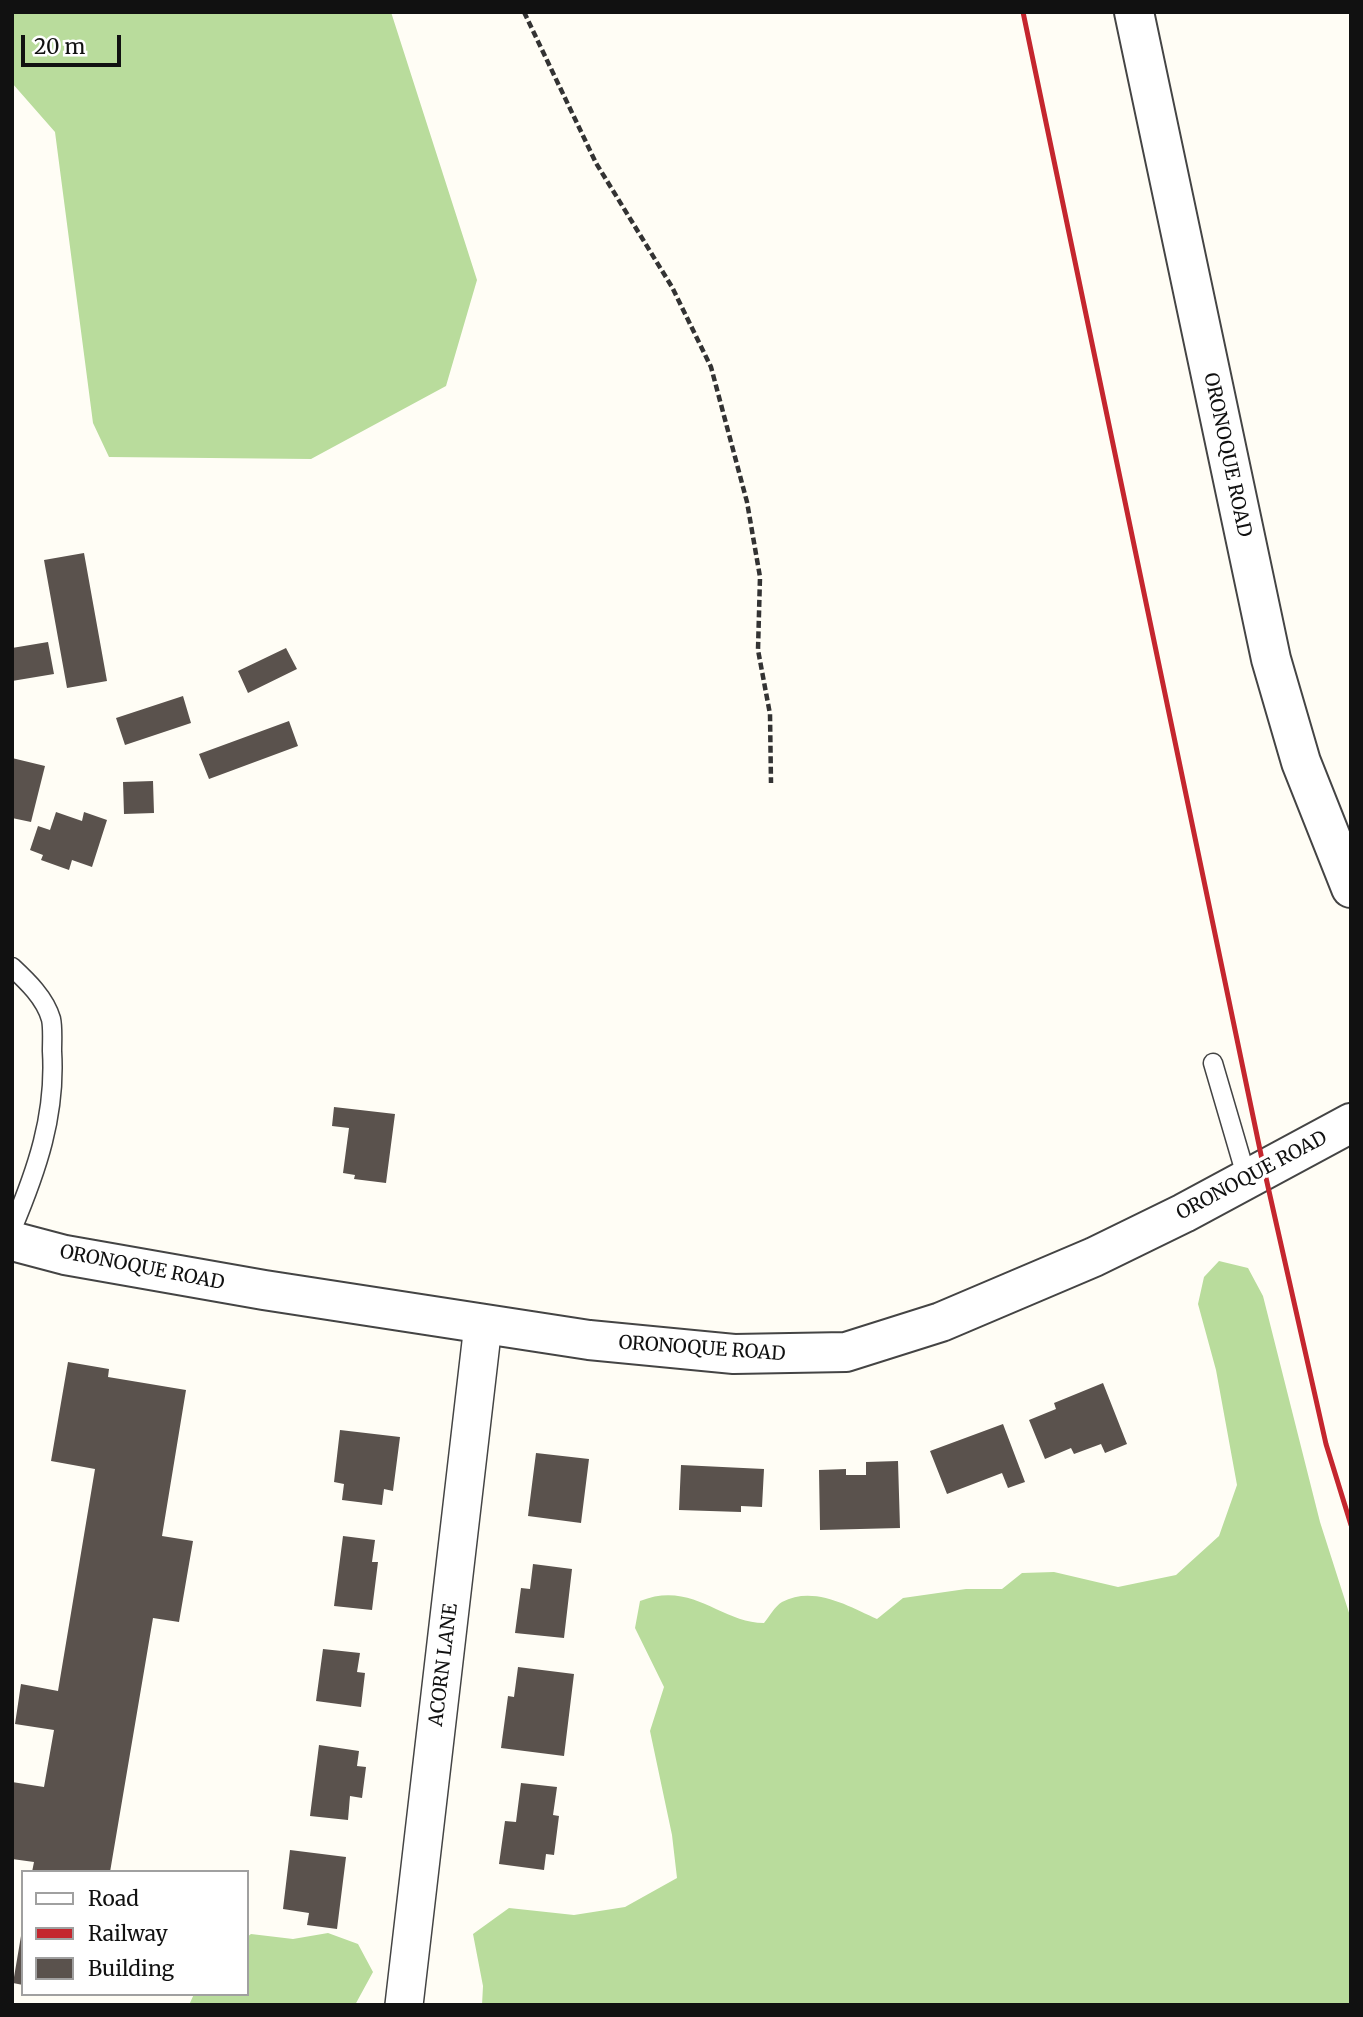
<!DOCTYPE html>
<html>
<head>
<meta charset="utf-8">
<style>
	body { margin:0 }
	#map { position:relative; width:1363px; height:2017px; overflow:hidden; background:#fffdf5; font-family:Merriweather,serif }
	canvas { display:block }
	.frame { position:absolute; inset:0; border:14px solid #111; pointer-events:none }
	.legend { position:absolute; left:21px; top:1870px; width:228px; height:126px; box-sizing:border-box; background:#fff; border:2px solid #a0a0a0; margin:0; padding:9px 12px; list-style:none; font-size:21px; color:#111 }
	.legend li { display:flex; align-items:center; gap:14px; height:35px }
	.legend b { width:35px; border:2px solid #a0a0a0 }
	.scale { position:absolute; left:21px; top:35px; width:100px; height:32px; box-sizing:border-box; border:4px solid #111; border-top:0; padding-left:9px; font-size:21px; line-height:24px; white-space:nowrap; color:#111; -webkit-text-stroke:5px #fff; paint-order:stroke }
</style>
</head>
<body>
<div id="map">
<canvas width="1363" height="2017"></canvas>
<div class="frame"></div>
<ul class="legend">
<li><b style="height:9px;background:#fff"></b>Road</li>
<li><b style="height:9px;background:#c4262e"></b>Railway</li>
<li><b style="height:19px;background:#5a524d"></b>Building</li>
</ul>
<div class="scale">20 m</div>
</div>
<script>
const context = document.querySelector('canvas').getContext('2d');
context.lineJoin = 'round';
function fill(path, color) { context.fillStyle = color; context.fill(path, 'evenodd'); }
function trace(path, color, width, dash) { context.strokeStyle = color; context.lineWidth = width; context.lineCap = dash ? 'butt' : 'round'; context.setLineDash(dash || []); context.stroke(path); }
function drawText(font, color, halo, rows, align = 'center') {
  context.font = font + ' Merriweather,serif'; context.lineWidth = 7; context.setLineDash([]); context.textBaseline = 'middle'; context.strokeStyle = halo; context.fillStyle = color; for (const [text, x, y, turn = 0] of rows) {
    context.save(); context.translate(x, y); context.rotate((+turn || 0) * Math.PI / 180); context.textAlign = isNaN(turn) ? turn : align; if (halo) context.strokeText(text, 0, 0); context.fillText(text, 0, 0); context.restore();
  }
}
const forest = new Path2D(`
	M12,12h379l86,268 -31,106 -135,73 -202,-2 -16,-34 -38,-291 -43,-49z
	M1219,1261l29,7 15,28 57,226 31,97v386h-869l1,-19 -10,-52 36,-26 65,7 51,-8 52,-29 -5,-43 -22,-104 14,-44 -29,-59 5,-27c52,-21 81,22 124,22 5,-6 11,-17 18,-21 31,-17 67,4 95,17l26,-21 63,-9h36l20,-16 32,-1 64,15 58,-12 43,-39 18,-51 -21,-115 -18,-66 6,-27z
	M328,1933l30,11 15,28 -18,33h-166l5,-11h53v-57l4,-3 42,5z`);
const building = new Path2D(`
	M84,553l23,128 -40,7 -23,-128z
	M48,642l6,32 -42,7v-33z
	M286,648l11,21 -49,24 -10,-22z
	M183,696l8,27 -66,22 -9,-27z
	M289,721l9,25 -89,33 -10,-25z
	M12,758l33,8 -14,56 -19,-4z
	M153,781l1,32 -30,1 -1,-32z
	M56,812l26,9 2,-9 23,8 -15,47 -20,-7 -3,10 -28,-10 2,-5 -13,-5 8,-24 12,4z
	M334,1107l61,7 -9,69 -32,-4 1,-4 -12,-2 6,-45 -17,-2z
	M68,1362l41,7 -1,8 78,13 -24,146 31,5 -14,81 -26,-4 -43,254h-78l2,-10 -22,-3v-77l32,5 10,-57 -39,-6 6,-40 37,7 37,-222 -44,-8z
	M1103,1383l24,61 -22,9 -4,-9 -27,10 -3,-6 -26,11 -16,-39 27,-11 -2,-6z
	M1003,1424l22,58 -17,6 -6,-15 -55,21 -17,-43z
	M340,1430l60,7 -7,54 -9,-2 -2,16 -40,-5 2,-16 -10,-2z
	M536,1453l53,6 -8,64 -53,-7z
	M898,1461l2,67 -80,2 -1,-60 27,-1v6h20v-13z
	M681,1465l83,4 -2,38 -21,-1v6l-62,-2z
	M343,1536l32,4 -3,22h6l-6,48 -38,-4z
	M533,1564l39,5 -8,69 -49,-5 6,-45 9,1z
	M323,1649l37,4 -3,19 8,1 -4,34 -45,-6z
	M518,1667l56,7 -10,82 -63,-8 7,-52 6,1z
	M319,1745l40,6 -2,15 9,1 -4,31 -12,-2 -2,24 -38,-4z
	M521,1783l36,4 -4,28 6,1 -5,39 -8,-1 -2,16 -45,-6 6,-43 11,1z
	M290,1850l56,7 -9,72 -30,-4 2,-12 -26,-4z
	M21,1936h2v49l-10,-2z`);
const path = new Path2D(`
	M524,12l72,151 76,124 39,80 36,135 13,75 -2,73 12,64 1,69`);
const service = new Path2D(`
	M12,967c15,14 33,31 39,52 2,9 1,22 1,32 4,64 -15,119 -40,178
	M1213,1063l34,116`);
const minor = new Path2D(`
	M404,2005l79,-680`);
const tertiary = new Path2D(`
	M1134,12l137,647 30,103 50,126
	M12,1241l53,14 199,35 325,50 145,14 112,-2 95,-30 153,-65 90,-44 167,-90`);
const rail = new Path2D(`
	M1023,12l241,1157 62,275 25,81`);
const streetNames = [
	["ORONOQUE ROAD",1227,455,78],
	["ORONOQUE ROAD",1252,1176,-28],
	["ORONOQUE ROAD",142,1268,11],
	["ORONOQUE ROAD",702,1349,4],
	["ACORN LANE",444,1665,-83]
];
fill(forest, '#b9dc9c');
fill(building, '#5a524d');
trace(service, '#444', 21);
trace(minor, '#444', 40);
trace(tertiary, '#444', 42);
trace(path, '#333', 4.5, [7, 3.5]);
trace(service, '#fff', 18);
trace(minor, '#fff', 37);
trace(tertiary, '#fff', 38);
trace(rail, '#c4262e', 5);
drawText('19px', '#111', '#fff', streetNames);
</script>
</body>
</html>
